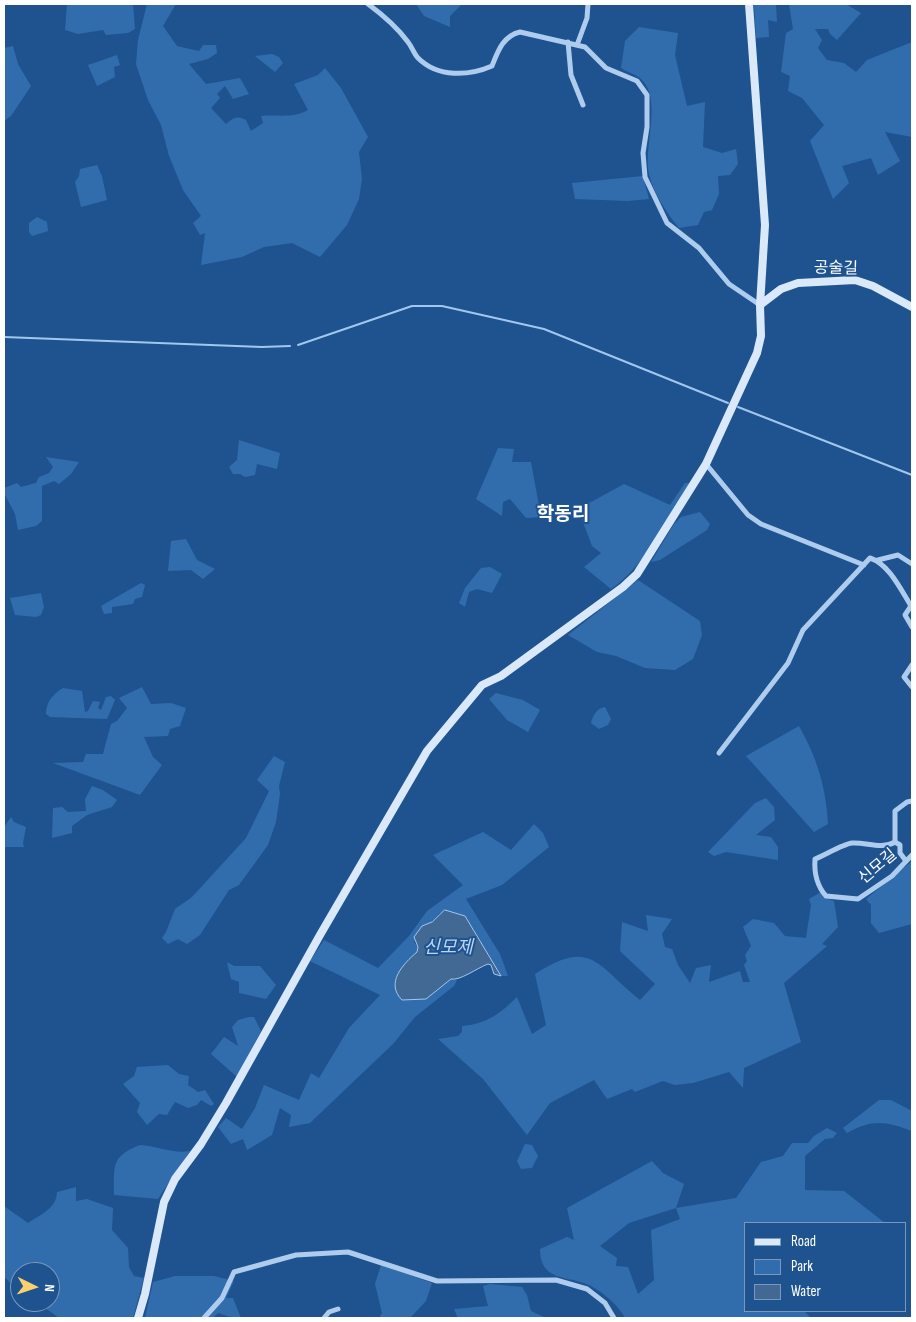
<!DOCTYPE html>
<html>
<head>
<meta charset="utf-8">
<style>
	body { margin:0 }
	#map { position:relative; width:916px; height:1322px; overflow:hidden; background:#1e5390; font-family:"Sofia Sans Condensed",sans-serif }
	canvas { display:block }
	.frame { position:absolute; inset:0; border:5px solid #fff; pointer-events:none }
	.legend { position:absolute; left:744px; top:1222px; width:162px; height:90px; box-sizing:border-box; background:#1e5390; border:1px solid #7898bc; margin:0; padding:6px 9px; list-style:none; font-size:15px; color:#fff }
	.legend li { display:flex; align-items:center; gap:10px; height:25px }
	.legend b { width:25px; border:1px solid #7898bc }
	.north { position:absolute; left:10px; top:1262px; width:50px; height:50px; box-sizing:border-box; background:#1e5390; border:1px solid #7898bc; border-radius:50%; rotate:94deg; font-size:14px; font-weight:700; line-height:20px; text-align:center; color:#fff }
	.north::after { content:''; display:block; margin:auto; width:18px; height:22px; background:#fccf6d; clip-path:polygon(50% 0,100% 100%,50% 72%,0 100%) }
</style>
</head>
<body>
<div id="map">
<canvas width="916" height="1322"></canvas>
<div class="frame"></div>
<ul class="legend">
<li><b style="height:6px;background:#dae9fa"></b>Road</li>
<li><b style="height:14px;background:#316dad"></b>Park</li>
<li><b style="height:14px;background:#426894"></b>Water</li>
</ul>
<div class="north">N</div>
</div>
<script>
const context = document.querySelector('canvas').getContext('2d');
context.lineJoin = 'round';
function fill(path, color) { context.fillStyle = color; context.fill(path, 'evenodd'); }
function trace(path, color, width, dash) { context.strokeStyle = color; context.lineWidth = width; context.lineCap = dash ? 'butt' : 'round'; context.setLineDash(dash || []); context.stroke(path); }
function drawText(font, color, halo, rows, align = 'center') {
  context.font = font + ' "Sofia Sans Condensed","Noto Sans KR",sans-serif'; context.lineWidth = 4; context.setLineDash([]); context.textBaseline = 'middle'; context.strokeStyle = halo; context.fillStyle = color; for (const [text, x, y, turn = 0] of rows) {
    context.save(); context.translate(x, y); context.rotate((+turn || 0) * Math.PI / 180); context.textAlign = isNaN(turn) ? turn : align; if (halo) context.strokeText(text, 0, 0); context.fillText(text, 0, 0); context.restore();
  }
}
const green = new Path2D(`
	M67,4h66l2,25 -7,4 -22,2 -3,-5 -25,4 -13,-4z
	M147,4h29l-13,22 14,20 22,5 4,-6h13l1,8 -9,6 -19,5 17,20 34,-6 9,16 -16,5 -8,-13 -8,8 3,4 -9,10 15,16c7,-6 11,-9 20,-4l5,11 12,-8 -2,-7c18,-2 30,3 47,-6l-14,-26 24,-9 7,-7 16,20 27,49 -9,15 3,27 -3,20 -12,26 -27,32 -28,-14 -28,4 -22,10 -41,8 4,-32 -5,2 -7,-12 8,-7 -18,-26 -14,-34 -8,-31 -13,-25 -12,-36 2,-24z
	M416,4h46l-12,12v11l-26,-11z
	M754,4h22l1,18 -9,-2 1,17 -13,1z
	M789,4h57l15,9 -24,27 -7,-6 -2,-5h-13l7,11 -4,8 9,12 17,3 12,9 11,-12 45,-18v95l-27,-5 15,29 -22,14 -7,-17 -29,8 7,17 -16,16 -23,-58 14,-16 -22,-27 -14,-7 2,-15 -9,-4 5,-39 7,-4z
	M639,27l39,6 -3,22 12,51 18,-4 -2,45 19,6 14,-4 2,15 -8,11 -12,1 1,18 -7,16 -8,2 -6,13 -19,3c-12,-15 -26,-35 -30,-54 -6,-27 14,-75 -8,-95 -5,-5 -14,-7 -20,-11l4,-27z
	M13,46l5,18 13,22 -20,30 -7,5v-73z
	M272,54l7,3 4,6 -8,9 -20,-16z
	M117,55l3,10 -6,2 1,10 -18,9 -9,-21z
	M97,165l5,11 5,24 -26,7 -6,-25 4,-6 1,-7z
	M643,176l6,23 -21,2 -53,-2 -3,-16z
	M37,217l10,5 1,9 -16,5 -3,-4v-9z
	M239,440l41,13 -3,16 -20,-5 -2,11 -10,2 -5,-3h-7l-4,-7 8,-7z
	M498,448l16,1 -2,13h19l10,55 -15,1 -16,-19 -7,3 -1,14 -26,-17z
	M46,457l33,5 -8,12 -12,10 -5,-3 -12,5v35l-6,5 -18,4 -3,-16 -11,-21v-5l13,-5 4,4 15,-4 3,-6 10,-4 4,-6z
	M685,483h4l-1,8c-23,31 -45,77 -77,98l-27,-22 17,-14 -9,-7 -15,-40 14,-4 33,-18 46,21z
	M700,512l10,12 -3,6 -47,30 -9,2 23,-38 7,-7z
	M186,539l11,21 18,9 -12,10 -12,-9 -23,1 3,-30z
	M490,567l12,7 -10,19 -15,-4 -8,3 -4,15 -6,-4 6,-15 16,-20z
	M638,580l62,41 2,14 -9,24 -18,11 -30,-2 -29,-12 -19,-4 -29,-17z
	M141,583l4,2 -3,12 -7,2 -2,5 -21,3v6l-8,1 -3,-8z
	M41,593l3,14 -3,8 -5,2 -21,-2 -5,-17z
	M142,687l9,17 20,-1 15,5 -6,18 -10,3 -2,7 -24,1 9,20 9,8 -22,30 -87,-32 30,-1 3,-8h17l8,-30 6,-3 10,-13 -8,-10z
	M63,688l19,3 3,21 3,-1 5,-10 7,1 -2,6 3,2 5,-13 5,-1 4,4 -8,19 -57,-2 -4,-3c0,-12 7,-20 17,-26z
	M496,693l27,7 17,10 -12,22 -21,-12 -18,-21z
	M605,707l6,12 -3,6 -9,4 -8,-6c2,-8 6,-15 14,-16z
	M799,726c18,32 27,61 29,98l-14,8 -68,-76z
	M274,756l11,6 -6,24 1,8 -4,28 -8,23 -29,40 -10,5 -29,45 -13,9 -9,-5 -10,5 -6,-6 4,-6 9,-23 17,-12 54,-59 23,-47 -12,-11z
	M92,786l11,4 14,10 -5,7 -25,8 -15,11v7l-20,5 1,-30 9,-1 6,5 18,-1 -1,-12z
	M766,798l8,9 1,13 -19,15 15,2 7,10v13l-52,-8 -12,4 -6,-4 47,-49z
	M11,817l3,5 12,5 -3,16 1,4h-20v-20z
	M534,824l9,9 6,14 -47,38 -36,14 34,55 8,22h-7l-36,-60 -25,-3 -8,9 -10,4 -8,16 4,5 -2,7 10,45 25,-20 6,1 -3,6 -39,31 -22,27 -83,79 -21,4 2,-12 -11,-7 -8,27 -25,15 -4,-11 -12,5 -13,-17 8,-9 16,11 13,-21 9,-23 35,15 12,-27 8,5 30,-50 31,-33 -70,-34 14,-21 54,28 31,-32 18,-25 36,-26 -30,-30 50,-23 28,18z
	M912,861v63l-33,9 -8,-10v-18l-5,-6z
	M821,892l2,5 11,4 4,26 -16,17 5,2 -43,37 17,59 -57,26 -1,20 -14,-16 -36,11 -18,2 -12,-4 -28,11 -3,-3 -25,10 -13,-19 -44,23 -23,32 -44,-56 -45,-40 20,-3 4,-4v-6c24,-2 38,-12 55,-29l15,37 14,-9 -11,-51c57,-37 62,-8 105,26l15,-16 -35,-33 2,-29 26,9 -2,-16 26,4 -10,15 3,13 7,2 6,16 12,18 6,-15 15,-3 -2,17 31,-11 3,11h7l-6,-17 3,-4 -2,-6 6,-9 -8,-19 10,-8 21,4 11,13 21,2 5,-33 -2,-6z
	M227,962l7,4h26l16,19 -10,14 -27,-6v-11l-8,-3z
	M249,1017h5l7,14 -24,46 -26,-23 13,-17 14,9 -6,-19 6,-7z
	M168,1065l11,9 10,2 -1,9 10,7 7,-2 9,14 -3,2 -10,-6 -4,5 -9,3 -13,-6 -8,13 -8,-1 -12,11 -10,-13 3,-9 -17,-19 11,-8 3,-9z
	M879,1100h12l21,11v20c-26,-10 -40,-12 -65,2l-4,-5z
	M827,1128l10,5 -4,5 -8,1 -20,17v34l39,1 41,32h-140v88h59l7,7h-186c-6,-12 -21,-25 -34,-32 -21,-11 -51,-3 -51,-37l27,-12 7,3 -7,-32 85,-47 11,12 21,11 -8,24 60,-10 25,-36 22,-6 9,-13h16l6,-7zM676,1208l4,11 -29,11 3,50 -16,14 -10,-27 -12,-1 1,-8 -17,-12 29,-23z
	M525,1144l7,1 6,11 -6,12 -11,1 -4,-8z
	M140,1145c18,1 33,9 50,6l-32,48 -44,-4c0,-29 -3,-39 26,-50z
	M76,1187v14l11,-2 26,9 -1,22 16,18 1,19 5,9 10,2 -11,40h-74l-22,-16h13v-30h-30v19l-16,-14v-71l24,17c12,-8 29,-15 29,-31z
	M381,1265l51,18 -6,18 -16,17h-31l3,-5 -7,-29z
	M175,1276h39l20,5 -8,17h7l8,20h-8l-15,-5 -5,5h-68l8,-36z
	M490,1284l32,3 5,8 4,16 15,7h-88l-4,-9 34,-3 -5,-20z`);
const water = new Path2D(`
	M445,910l20,6 36,60 -7,-2 -3,-9 -3,-1c-11,4 -28,17 -37,15l-25,20 -24,1c-17,-17 1,-36 15,-48l1,-5 -4,-10 8,-11 10,-4z`);
const stream = new Path2D(`
	M4,337l258,10 28,-1
	M298,345l114,-39h30l102,23 184,74
	M738,407l174,68`);
const street = new Path2D(`
	M368,4c15,11 29,23 40,38 4,5 6,12 10,16 20,20 51,18 74,8 6,-15 11,-30 28,-34l65,15 21,21 31,13 10,14v32l-4,26 2,24 22,46 32,25 30,36 31,21
	M568,42l3,33 12,30
	M577,45l10,-27 1,-14
	M706,464l42,51 13,9 103,41
	M878,560l20,-5 14,9
	M912,665l-8,12 8,10
	M719,753l69,-90 15,-33 67,-72c19,6 31,32 41,48l-6,9 7,12
	M912,801l-5,1 -12,9v31c-14,8 -28,0 -43,1 -9,1 -27,12 -37,16 -1,14 2,27 11,37l32,3 34,-23 20,-21
	M895,842l5,3v8l6,8
	M204,1318l18,-20 12,-26 62,-17 52,-3 89,29 119,-1 31,9 18,14 9,15
	M324,1318l5,-6 9,-3`);
const secondary = new Path2D(`
	M760,305l21,-16 17,-6 57,-3 18,6 39,21
	M138,1318l7,-24 19,-92 11,-23 26,-35 25,-41 94,-168 107,-184 55,-66 19,-9 122,-89 14,-13 69,-110 51,-111 4,-17 -1,-31 5,-80 -16,-221`);
const streetNames = [
	["공술길",836,269,1],
	["신모길",878,867,-40]
];
const waterNames = [
	["신모제",448,948]
];
const quarterNames = [
	["학동리",563,515]
];
fill(green, '#316dad');
fill(water, '#426894');
trace(water, '#a1c7ef', 1);
trace(stream, '#a1c7ef', 2);
trace(street, '#aecced', 5);
trace(secondary, '#dae9fa', 8);
drawText('16px', '#fff', '#1e5390', streetNames);
drawText('italic 18px', '#bad6f4', '#1e5390', waterNames);
drawText('bold 19px', '#fff', '#1e5390', quarterNames);
</script>
</body>
</html>
